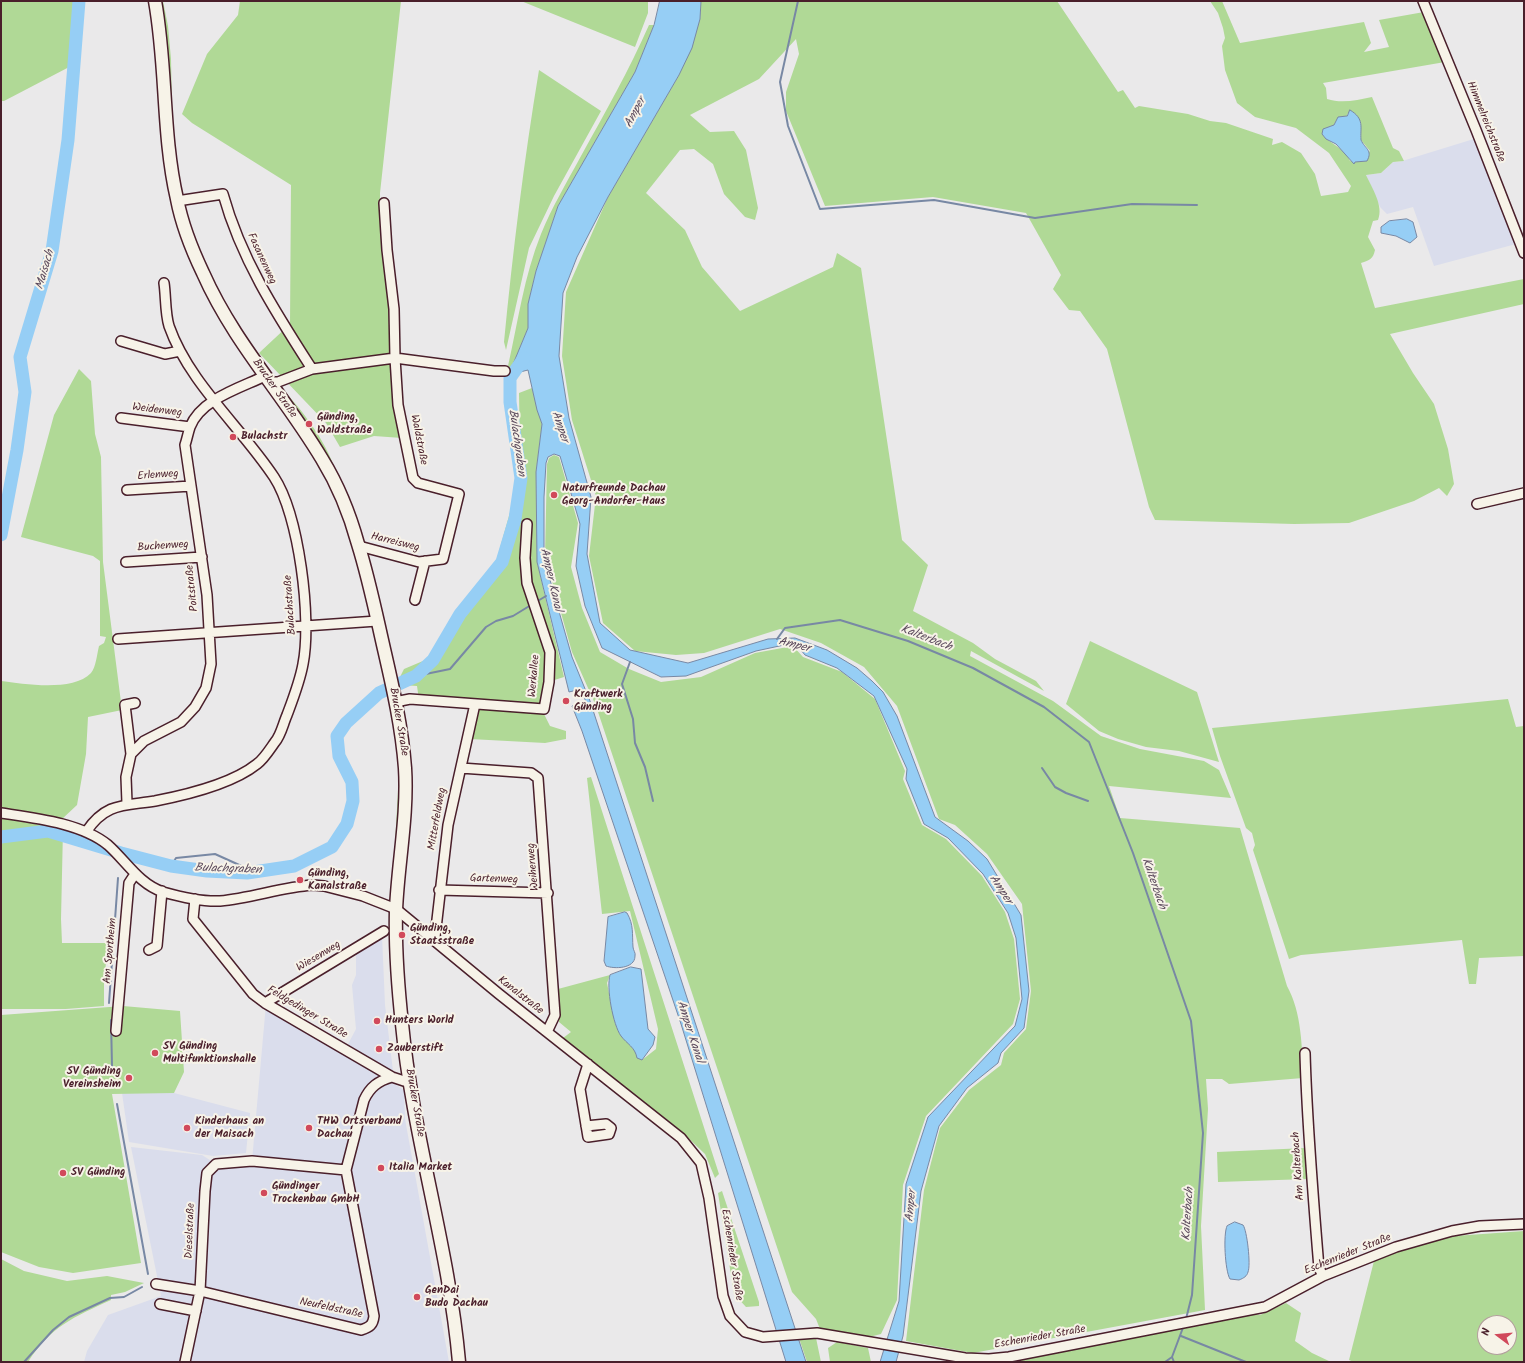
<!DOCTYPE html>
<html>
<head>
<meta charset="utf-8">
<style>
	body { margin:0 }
	#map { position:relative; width:1525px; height:1363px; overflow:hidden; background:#eae9ea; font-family:Kalam,sans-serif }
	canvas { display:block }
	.frame { position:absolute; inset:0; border:2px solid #4a1f2b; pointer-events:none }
	.north { position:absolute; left:1477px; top:1315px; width:40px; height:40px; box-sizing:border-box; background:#f7f3e8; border:1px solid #b29e9c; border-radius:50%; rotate:286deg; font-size:11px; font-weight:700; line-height:16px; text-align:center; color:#4a1f2b }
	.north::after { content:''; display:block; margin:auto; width:14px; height:18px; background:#d1495b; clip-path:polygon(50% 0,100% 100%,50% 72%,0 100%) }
</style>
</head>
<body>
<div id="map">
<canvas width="1525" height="1363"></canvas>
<div class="frame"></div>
<div class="north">N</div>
</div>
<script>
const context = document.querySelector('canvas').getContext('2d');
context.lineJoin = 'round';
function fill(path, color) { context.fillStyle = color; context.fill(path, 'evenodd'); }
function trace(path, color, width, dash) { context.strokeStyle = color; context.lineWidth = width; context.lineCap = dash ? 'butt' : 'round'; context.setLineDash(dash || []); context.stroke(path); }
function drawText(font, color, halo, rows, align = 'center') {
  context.font = font + ' Kalam,sans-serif'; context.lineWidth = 4; context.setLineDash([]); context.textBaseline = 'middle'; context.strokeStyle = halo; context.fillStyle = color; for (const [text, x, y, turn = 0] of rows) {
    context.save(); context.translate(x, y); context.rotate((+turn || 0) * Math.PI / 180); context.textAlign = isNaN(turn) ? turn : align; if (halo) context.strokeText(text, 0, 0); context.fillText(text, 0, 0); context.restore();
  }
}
const built = new Path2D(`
	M1477,138l39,106 -82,22 -21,-59 -26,7 -7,-7 -14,-32 15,-2 12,-11h6z
	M382,935l3,70 8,66 -46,-25 9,-17 -4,-44 4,-10v-24z
	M266,1004l138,86 1,29 44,243h-365l3,-11 21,-36 53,-19 -30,-149 71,8 14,9 36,-3z
	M122,1093h52l76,20 -4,40 -33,3 -84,-14z`);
const green = new Path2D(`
	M1,1h74l-2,64 -69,36h-3z
	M159,1h4l5,25 3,33 1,49h-2z
	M240,1h161l-21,192 1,48 10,61 11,136 -28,-2 -34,11 -14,-24 -67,-70 31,-29 1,-139 -99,-62 -10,-9 25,-60 31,-39z
	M521,1h127v12l-13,34z
	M701,1h356l61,91 5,-2 12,18 4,-2 49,8 22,7 16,2 47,16 -1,6 10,-3 19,11 14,21 6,22 27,-4 3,-6 -22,-33 -33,-25 -41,-11 -18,-14 -12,-33 -3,-24 3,-8 -2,-10 -5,-15 -8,-12h12l18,42 124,-21 7,21 -7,9 25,-5 -10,-27 45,-8 21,50 -122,21 3,5 1,11c15,5 30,1 45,-2l21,51 6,3 5,10 -11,1 -12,11 -15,2c6,13 18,31 12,45l-5,1 -5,16 7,13c-2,9 -5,10 -14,13l14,45 149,-29v25l-134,30 23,39 21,31 14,45 6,35 -7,12 -8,-8 -25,13 -65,22 -55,1 -139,-4 -6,-13 -42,-158 -27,-38 -11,-1 -16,-21 8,-14 -35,-62 -93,-16 -108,9 -39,-95v-19l13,-38 -3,-15 -37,40 -69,36 20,17 24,-1 12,19 12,58 -3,12 -10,-3 -21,-23 -11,-30 -19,-15 -14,1 -34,43 39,37 17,37 38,44 93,-44 4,-14 24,15 41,272 26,25 -15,46 60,32 22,16 41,22 8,10 -73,-40 -1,5 83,45 48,35 39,13 64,12 15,9 12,28 -122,-12 11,32 120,10 47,158c15,27 15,62 16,92l-74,6 -7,-5h-16l2,30 -7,117 4,84 -232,43 -67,-12 18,-151 16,-62 29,-38 32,-25 3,-12 22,-24 5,-38 -9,-87 -35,-50 -32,-29 -16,-6 -42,-113 -33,-39 -43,-24 -41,-14 -76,24 -28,2 -41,-4 -32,-28 -14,-67 7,-60 -24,-76 -10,-64 4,-64 42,-95 71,-122 21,-56zM1348,113c19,8 11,12 13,27l9,11 -15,11 -5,-1c-4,-12 -20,-17 -28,-27l3,-5 9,-4c4,-8 5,-7 13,-9z
	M649,25h5l-19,47 -77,134 -22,65 -8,33v24l-17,41 -3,-3c10,-44 16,-90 33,-132 11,-27 26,-52 40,-78 24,-43 48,-86 68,-131z
	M539,70l62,41 -47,85 -25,52 -23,102 -2,-8c9,-92 20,-182 35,-272z
	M79,369l12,12 4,53 6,23 2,105 19,148 -34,7 -2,37 -9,51 -16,15 -60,-12v-127c23,3 72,11 90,-8 5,-6 6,-19 8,-27l5,-3 2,-6 -6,-1v-75l-7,-5 -72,-19 33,-122z
	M532,388l10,36 -6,48 1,90 27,115 -19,6 -3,20 -123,-3 -2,-14 -15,-1 -2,-8 4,-8 26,-11 24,-45 42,-51 20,-71 4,-40 -1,-58z
	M286,393c21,23 42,52 51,82l-53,-79z
	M554,455l5,2 19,66 -7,44 11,41 18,44 29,17 32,13 40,-5 54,-24 38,-7 10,11 39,15 33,27 30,72 -2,8 19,46 24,14 36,37 23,36 9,27 6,60 -7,25 -87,92 -23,69 -6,115 -16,34 -16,4 -45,-9 -4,-10 -24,-27 -196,-586 -24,-54 -27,-96 2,-92 2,-6z
	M1090,641l107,51 22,70 -40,-11 -33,-4 -28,-8 -19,-8 -33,-27z
	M1508,699l8,28 8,-1v230l-45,2 -3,26h-7l-7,-44 -161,15 -12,4 -36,-109 2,-5 -3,-12 -6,-5 -26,-72 -8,-28z
	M477,708l66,4 7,14 16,5v8l-21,4 -75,-4z
	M399,772l2,17 -3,52 -3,3z
	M591,777l128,397 -4,4 -10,-24 -24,-23 -118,-93 8,-6 -12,-10 -1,-33 52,-14 -3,8 5,25 9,27 9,9 12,16 14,-11 2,-20 -28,-118 -28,3 -15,-136z
	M1,818l62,11 -2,90 1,24h46l-4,39v24l-38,3h-65z
	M123,1006l57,5 4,61 -10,21 -62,1 29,169 -68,10 -34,-6 -38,-15v-237z
	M1306,1148l2,31 -90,3 -1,-30z
	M722,1191l37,111v4l-13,1 -12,-13 -16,-101z
	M1524,1231v131h-170l-5,-2 25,-99 28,-12 53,-13zM1485,1323h24v24h-24z
	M1,1259l23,12 43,10 40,-5 37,7 -19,9 -14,3v5c-37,17 -60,26 -83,62h-27z
	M1286,1303l15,10 -6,28 17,12 19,9h-325l244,-49 10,2z
	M810,1336l6,2 5,24h-14l-8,-24z
	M837,1342l31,6 3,14h-41l-2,-14z`);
const water = new Path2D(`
	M660,1h41l-1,18 -8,29 -13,27 -71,122 -31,60 -14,36 -4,63 10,62 22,79 -4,57 13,69 30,27 58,13 80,-24 27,-1 32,12 30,18 15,13 11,11 14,24 38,101 33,24 19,18 34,56 8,76 -5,37 -23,25 -3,10 -31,25 -28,38 -18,65 -18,145 -7,26h-16l19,-61 7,-117 22,-67 87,-91 7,-27 -6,-61 -8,-25 -25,-39 -35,-36 -24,-14 -18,-45 1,-10 -33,-73 -37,-28 -32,-13 -5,-6 -16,-4 -28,6 -70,25 -25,1 -59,-29 -17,-42 -9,-40 4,-42 -20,-68 -6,-2 -6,3 -2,6 -2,34v62l28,98 18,44 216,661h-20l-105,-338 -99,-293 -10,-25 14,-4 -5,-13 -12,3 -32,-130 -1,-90 6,-48 -5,-14 -9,-40 -12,3 -5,-4 17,-41v-24l8,-33 22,-65 77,-134 19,-47z
	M1350,110c15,9 10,17 11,30 4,9 12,10 6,21l-12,1 -1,2 -18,-20 -10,-5 -4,-5 1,-5 11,-4 4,-8 9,-1z
	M1407,219l6,3 4,15 -7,6 -14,-7 -15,-3v-6l8,-6z
	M625,912l2,1c7,12 5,21 6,34 0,3 3,6 2,9 0,13 -21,13 -29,10l-2,-5 4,-44z
	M631,967l10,2 7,60 7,8 -2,8 -11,15 -5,-2c-2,-11 -10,-14 -16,-22 -8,-11 -15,-49 -11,-61z
	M1235,1222l8,3c4,5 8,40 5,47 -1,4 -4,6 -9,8l-9,-1c-5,-8 -7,-45 -3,-53z`);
const stream = new Path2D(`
	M798,1l-18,81 8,44 32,83 114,-9 101,18 97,-14 65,1
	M536,602l10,-6
	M777,639l8,-11 55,-8 68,21 65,27 71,39 45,35 44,111 58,168 12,112 -11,162 -6,24
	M630,662l-8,22 11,35 2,24 10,24 8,34
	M416,676l34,-7 36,-42 10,-6 17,-5 18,-11
	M1042,768l13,19 11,6 22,8
	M171,866l5,-8 39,-4 42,19
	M109,1003l9,-125
	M111,1020l1,46
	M117,1104l31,170
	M1181,1336l65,26
	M1172,1357l2,5
	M24,1362l29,-32 16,-13 41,-19 14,-1 18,-10
	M1165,1362l7,-5 12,-32`);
const river = new Path2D(`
	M1,535l16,-85 8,-58 -5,-35 32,-106 16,-111 11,-139
	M1,837l47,-6 73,22 50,13 36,5 40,2 47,-7 38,-19 15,-23 6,-23 -1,-19 -13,-26 -2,-20 9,-13 33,-30 37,-17 17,-16 27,-46 42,-52 13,-43 6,-41 -11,-76v-24l14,-20`);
const minor = new Path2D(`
	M1423,1l53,129 48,123
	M177,201l46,-7c18,65 53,119 89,175
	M384,203l3,47 7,59 1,49 99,13h11
	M121,341l44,13 15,-3
	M269,382h9l34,-13 83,-11 3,47 15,73 5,5 41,11 -16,65 -24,3 -60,-16
	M121,418l69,9
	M127,490l64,-4
	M1477,504l47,-11
	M126,562l76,-5
	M415,600l10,-39
	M118,639l259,-18
	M395,702l15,-3 134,10 5,-27 1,-30 -23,-69 -2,-25 2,-34
	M131,754l-6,-49 10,-2
	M461,768l70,5 7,5 17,237 -8,17
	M127,803l-1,-26 5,-23 13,-13 37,-19 14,-15 11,-19 5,-24 -4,-69 -22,-150c2,-6 3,-12 5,-18 11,-28 50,-39 75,-51
	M1,813c33,5 80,10 107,32 18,16 31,39 55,47 18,5 39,10 57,9 32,-3 62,-14 93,-16l11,1 39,10 33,13 103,85 182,144 20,25 8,35 14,98 7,20 15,16 18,5 54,-4 148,25 24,1 20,-2 256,-50 58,-31 73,-29 56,-16 28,-5 44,-2
	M86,832c20,-30 39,-26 69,-31 31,-6 77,-17 102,-37 7,-5 13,-15 18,-22 6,-7 8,-18 12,-27 6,-16 13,-34 16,-51 9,-45 -4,-149 -29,-187 -33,-50 -85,-94 -105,-151 -4,-13 -3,-30 -5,-43
	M439,890l109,3
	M195,899l-2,20 60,75 12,9 127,74 12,4 6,-1
	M433,940l2,-3 13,-112 27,-121
	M149,950l8,-4 5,-55
	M265,1003l119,-72
	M116,1031l13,-148 6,-9
	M1305,1053c2,72 8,143 14,215l4,8
	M586,1126l20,-2 5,4 -2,6 -21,3 -8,-48 8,-25
	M156,1284l44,7 161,39c9,-3 12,-5 13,-14l-28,-146 18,-70c6,-13 14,-19 28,-23
	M160,1304l36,7
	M185,1362l15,-71 5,-100 2,-18 9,-9 36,-3 94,9`);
const secondary = new Path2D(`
	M155,1c12,66 7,133 22,198 5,26 15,51 26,74 31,70 81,122 119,186 16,26 28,56 36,85 11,35 18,70 26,105 9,39 18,79 21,119 3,47 -7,95 -9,142 -1,38 2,77 6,114 11,114 47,224 57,338`);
const markers = [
	[309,424,4,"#d1495b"],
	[233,437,4,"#d1495b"],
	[554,495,4,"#d1495b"],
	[566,701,4,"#d1495b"],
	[300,880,4,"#d1495b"],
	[402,935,4,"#d1495b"],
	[377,1021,4,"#d1495b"],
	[379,1049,4,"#d1495b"],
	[155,1053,4,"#d1495b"],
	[129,1078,4,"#d1495b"],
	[187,1128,4,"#d1495b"],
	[309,1128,4,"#d1495b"],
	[381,1168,4,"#d1495b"],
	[63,1173,4,"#d1495b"],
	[264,1193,4,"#d1495b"],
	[417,1297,4,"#d1495b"]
];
const streetNames = [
	["Himmelreichstraße",1485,122,68],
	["Fasanenweg",261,259,65],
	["Brucker Straße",274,389,55],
	["Weidenweg",157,411,7],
	["Waldstraße",418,440,79],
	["Erlenweg",158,476,-4],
	["Harreisweg",395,543,14],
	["Buchenweg",163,547,-4],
	["Poitstraße",193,588,-96],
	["Bulachstraße",291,605,-94],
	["Werkallee",535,676,-85],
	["Brucker Straße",398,722,80],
	["Mitterfeldweg",438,819,-80],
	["Weiherweg",534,867,-95],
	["Gartenweg",494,880,2],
	["Am Sportheim",111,951,-85],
	["Wiesenweg",319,957,-31],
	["Kanalstraße",520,996,38],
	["Feldgedinger Straße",307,1013,31],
	["Brucker Straße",414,1103,80],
	["Am Kalterbach",1299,1166,-94],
	["Dieselstraße",191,1231,-88],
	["Eschenrieder Straße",731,1255,81],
	["Eschenrieder Straße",1348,1255,-22],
	["Neufeldstraße",331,1309,12],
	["Eschenrieder Straße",1040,1338,-10]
];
const poiNames = [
	["Günding,",317,418],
	["Waldstraße",317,431],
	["Bulachstr",241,437],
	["Naturfreunde Dachau",562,489],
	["Georg-Andorfer-Haus",562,502],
	["Kraftwerk",574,695],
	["Günding",574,708],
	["Günding,",308,874],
	["Kanalstraße",308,887],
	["Günding,",410,929],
	["Staatsstraße",410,942],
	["Hunters World",385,1021],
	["SV Günding",163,1047],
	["Multifunktionshalle",163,1060],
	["Zauberstift",387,1049],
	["SV Günding",121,1072,"right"],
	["Vereinsheim",121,1085,"right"],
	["Kinderhaus an",195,1122],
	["der Maisach",195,1135],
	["THW Ortsverband",317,1122],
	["Dachau",317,1135],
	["Italia Market",389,1168],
	["SV Günding",71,1173],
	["Gündinger",272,1187],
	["Trockenbau GmbH",272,1200],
	["GenDai",425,1291],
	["Budo Dachau",425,1304]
];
const waterNames = [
	["Amper",636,113,-62],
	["Maisach",46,270,-74],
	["Amper",559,427,71],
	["Bulachgraben",516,443,82],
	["Amper Kanal",550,580,77],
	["Kalterbach",926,639,21],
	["Amper",794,646,14],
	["Bulachgraben",228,870,2],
	["Kalterbach",1153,884,71],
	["Amper",1000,890,57],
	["Amper Kanal",689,1032,72],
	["Amper",912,1206,-85],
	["Kalterbach",1189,1214,-86]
];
fill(built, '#daddec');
fill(green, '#b0d996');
fill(water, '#96cef5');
trace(water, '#7888a4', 1);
trace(stream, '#7888a4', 2);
trace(river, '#96cef5', 13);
trace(minor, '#4a1f2b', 12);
trace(secondary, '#4a1f2b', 15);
trace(minor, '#f7f3e8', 9);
trace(secondary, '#f7f3e8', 12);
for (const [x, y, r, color] of markers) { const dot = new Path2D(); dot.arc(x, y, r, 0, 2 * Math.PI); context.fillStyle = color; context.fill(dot); trace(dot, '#f7f3e8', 1.5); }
drawText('11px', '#4a1f2b', '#f7f3e8', streetNames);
drawText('bold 11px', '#4a1f2b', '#f7f3e8', poiNames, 'left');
drawText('italic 12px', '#5d4b5e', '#f7f3e8', waterNames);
</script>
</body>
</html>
